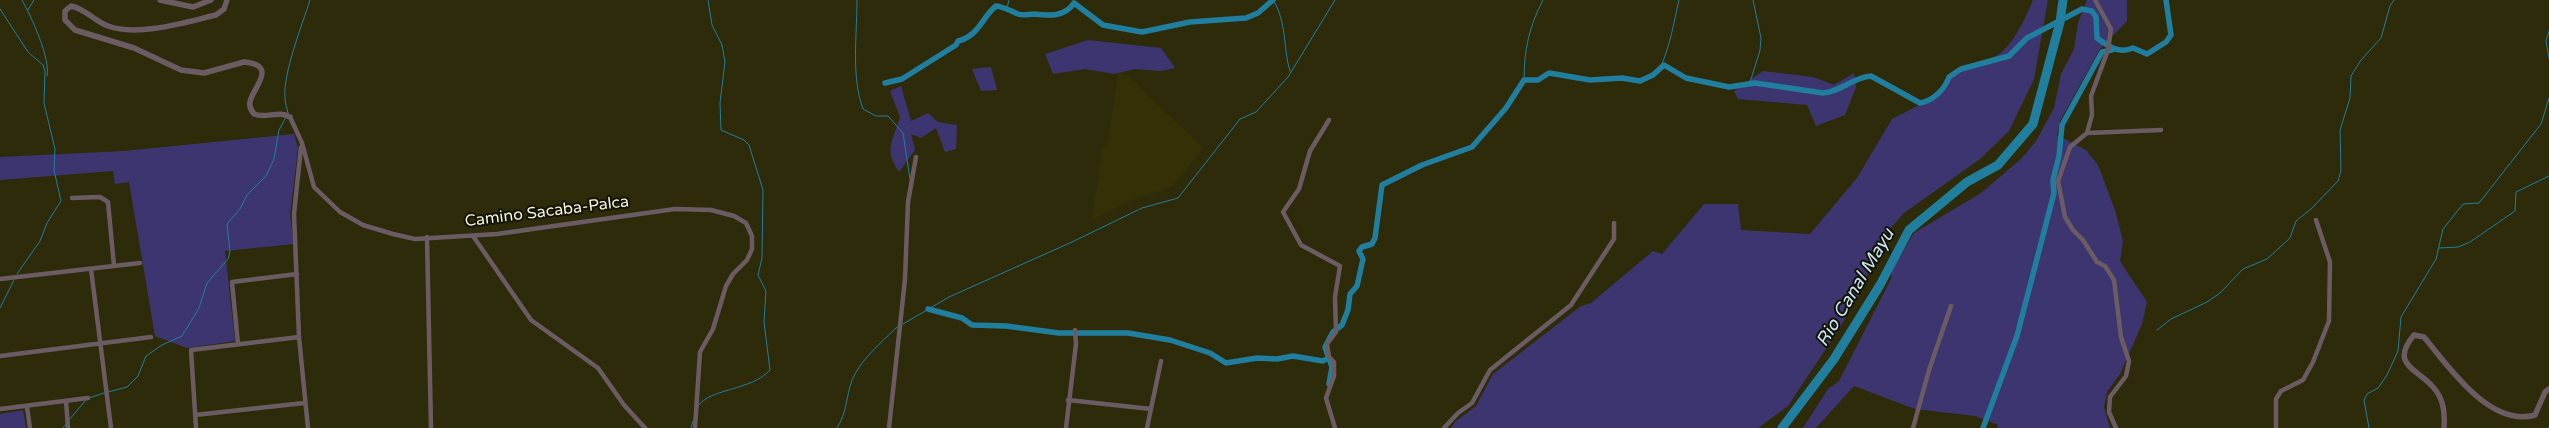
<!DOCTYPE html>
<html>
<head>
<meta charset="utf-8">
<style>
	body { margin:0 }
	canvas { display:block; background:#2d2b0a }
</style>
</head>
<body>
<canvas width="2549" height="428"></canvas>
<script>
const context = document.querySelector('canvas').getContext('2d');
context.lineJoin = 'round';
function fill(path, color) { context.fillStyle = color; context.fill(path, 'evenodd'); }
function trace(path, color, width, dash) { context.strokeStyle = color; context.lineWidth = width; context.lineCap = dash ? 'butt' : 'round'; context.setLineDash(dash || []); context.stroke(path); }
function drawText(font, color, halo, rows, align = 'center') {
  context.font = font + ' "Varela Round",sans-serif'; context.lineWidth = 4; context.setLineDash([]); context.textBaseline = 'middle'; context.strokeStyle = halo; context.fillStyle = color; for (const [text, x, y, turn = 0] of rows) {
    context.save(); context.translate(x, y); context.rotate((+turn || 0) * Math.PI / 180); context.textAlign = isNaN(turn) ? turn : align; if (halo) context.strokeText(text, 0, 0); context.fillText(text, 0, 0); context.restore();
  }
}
const built = new Path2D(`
	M1118,73l10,2 75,73 -31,39 -40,13 -40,20 10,-71 5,-3z`);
const green = new Path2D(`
	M2033,0h15l-14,79 -25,52 -29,28 -76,54 -24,27 -18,50 -25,42 -49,74 -30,22h-307l4,-6 21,-16 17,-32 88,-68 10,-3 62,-52 9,3 42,-50h34l3,26 69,4 47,-56 35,-59 43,-22 12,-14 2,-6c13,-9 45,-17 54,-26 13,-13 23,-34 30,-51z
	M2087,0h40v21l-27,28 -40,72 -3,14 29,15 12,15 17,45 8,31 -3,20 27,41 -5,22 -22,50 -13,18 -3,15 6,21h-113l1,-3 -23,-9 -60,-7 -61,-23 -38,42h-13l25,-39 11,-8 52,-102 1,-9 22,-37 67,-40 41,-35 14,-17 18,-33 7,-34 13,-25 4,-26z
	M1088,40l73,8 14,20 -15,3 -25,-2 -21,5 -29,-5 -32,5 -8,-20z
	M991,67l6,23 -16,1 -9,-22z
	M1763,71l50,6 21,8 20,-12 2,14 -11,28 -29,11 -9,-21 -69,-6 -4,-8z
	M901,86l10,35 17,-8 10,9 19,3 -1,24 -11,3 -9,-24 -15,10 -10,-4 4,16 -16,22c-16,-24 -6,-30 1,-55l-10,-26z
	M294,134l4,14 -8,67 4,29 -69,7 10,90 -48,7 -32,-12 -26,-154 -14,2 -2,-13 -113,9v-23l124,-6z
	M23,410l3,18h-26v-14z`);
const stream = new Path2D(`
	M22,0c9,16 29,59 25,76
	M857,0c0,35 -6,76 6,109l13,7h12l15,17 7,46
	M1273,0c14,21 10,49 17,71
	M1007,8l2,-8
	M0,9l28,43 15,13 2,6 -1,32 11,46 -1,21 7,31 -14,22 -7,18 -23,33
	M28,10l6,-10
	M2549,31l-3,10 3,17
	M1661,66c9,-20 13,-44 18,-66
	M1524,80c0,-30 5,-53 19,-80
	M1749,86l11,-36 1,-12 -8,-38
	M288,113c-1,-5 -3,-10 -3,-15 -2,-26 17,-72 25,-98
	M2439,248l19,-1 12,-5 45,-31 1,-19 33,-16
	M0,308l14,-28
	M903,324l46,-27 123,-55 70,-34 36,-10 62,-79 16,-7 32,-35 47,-77
	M2157,330l14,-11 36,-17 13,-9 23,-24 24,-10 23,-21 6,-17 15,-12 27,-28 3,-10 -1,-41 10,-32 1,-22 10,-16 20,-22 9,-32 4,-6
	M108,392l19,-5 11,-11 8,-20 16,-11 20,-9 17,-28 8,-25 21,-24 2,-7 -3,-28 13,-15 7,-14 19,-19 8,-17 5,-29 7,-13
	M89,398l15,-5
	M698,406c12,-18 53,-15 72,-36l-6,-48 2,-31 -8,-16 4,-17 1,-68 -14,-45 -5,-5 -23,-10 -1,-27 5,-41 -3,-17 -10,-20 -4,-25
	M69,420l17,-20
	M63,428l4,-5
	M691,428l2,-7
	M837,428c10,-15 9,-31 15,-48 9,-21 29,-37 45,-53
	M2369,428l-5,-28 3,-6 11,-6 9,-13 11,-24 3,-34 35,-58 7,-30 20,-25 16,-1 62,-79 8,-26
	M2549,428v-1`);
const canal = new Path2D(`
	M885,83l17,-4 54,-34 2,-4c21,-5 24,-24 38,-35 9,1 14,5 22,8 5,2 11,0 16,0 15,2 31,3 40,-11l29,22 39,7 48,-10 56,-4 12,-5 15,-13
	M928,309l34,9 10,7 34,1 53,7h69l42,7 40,13 16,10 31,-5 20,1 16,-3 30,5 5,-3
	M1329,384l3,-17 -7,-20 8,-15 9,-7 6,-15 2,-16 7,-8 6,-27 -4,-8 3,-4 10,-3 3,-6 7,-53 40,-20 50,-18 34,-39 18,-28h14l11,-7 41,7 32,-2 18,3 13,-6 11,-10 22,13 43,9 26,-4 68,10c18,-1 30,-16 48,-17l49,27c13,-2 25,-14 29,-26l12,-8 48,-13 18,-18 55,-29 10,2 4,6 1,21c12,9 22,16 36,10l14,6 19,-12 5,-7 -5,-35
	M1983,428l34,-92 37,-143 -1,-13 6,-24 3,-31 40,-73 10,-2`);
const river = new Path2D(`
	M1782,428l52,-69 46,-74 29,-55 58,-48 31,-17 35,-41 27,-102 3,-22`);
const minor = new Path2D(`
	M2095,0l16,29 -3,21 -17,46 1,19 -5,18 -17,14 -12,34 7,36 8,13 10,10 14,22 8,4 9,14 7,57 8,24 -3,15 -16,21 -1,15 7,16
	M290,117l12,26 12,44 26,25 23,13 30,9 22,5 82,-5 178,-25 36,1 23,6 12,7 6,13v13l-5,11 -14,14 -7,12 -13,43 -13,23 -5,76
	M1329,120l-19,31 -11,38 -16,23 18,33 39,21 -5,31 1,35 -9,12 2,13 5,5v14l-8,22 9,30
	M2087,133l74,-3
	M301,147l-7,67 5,123 9,91
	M72,198l28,-1 8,5 6,64
	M473,236l58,84 67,48 26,37 21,23
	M427,237l4,191
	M91,269l20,159
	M0,279l140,-16
	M238,344l-6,-62 65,-8
	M0,356l151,-19
	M1068,400l83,9
	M66,401l2,27
	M27,407l3,21
	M0,409l88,-11
	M195,415l109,-12
	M196,428l-5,-78 108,-13
	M889,428l16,-149 3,-77 8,-45
	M1066,428l10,-84 -1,-14
	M1147,428l14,-67
	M1444,428l14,-15 14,-10 18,-33 81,-65 43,-66v-16
	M1913,428l16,-58 22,-64
	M2276,428v-29l5,-8 22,-11 10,-18 16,-41 1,-59 -14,-42`);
const tertiary = new Path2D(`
	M160,0l33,7 18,-7
	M227,0l-3,9 -8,6c-30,7 -78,22 -108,11 -14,-5 -22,-17 -37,-20l-6,5v9l10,10 59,18 47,22 23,3 40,-11c36,3 7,28 6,40 -1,5 1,8 4,12 12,5 25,-4 36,3
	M2444,428c1,-15 0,-29 -11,-41 -15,-18 -44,-22 -19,-52l10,2c24,29 66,91 111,78l10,-23 4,-3`);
const streetNames = [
	["Camino Sacaba-Palca",547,212,-7]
];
const waterNames = [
	["Rio Canal Mayu",1856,288,-59]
];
fill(built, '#343106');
fill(green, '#3c3570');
trace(stream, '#207e9f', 1);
trace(canal, '#207e9f', 5.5);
trace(river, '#207e9f', 9);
trace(minor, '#6b5c64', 4.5);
trace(tertiary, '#6b5c64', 5.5);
drawText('16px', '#f5f4e1', '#141306', streetNames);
drawText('italic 18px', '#c8e7f5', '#141306', waterNames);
</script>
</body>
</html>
